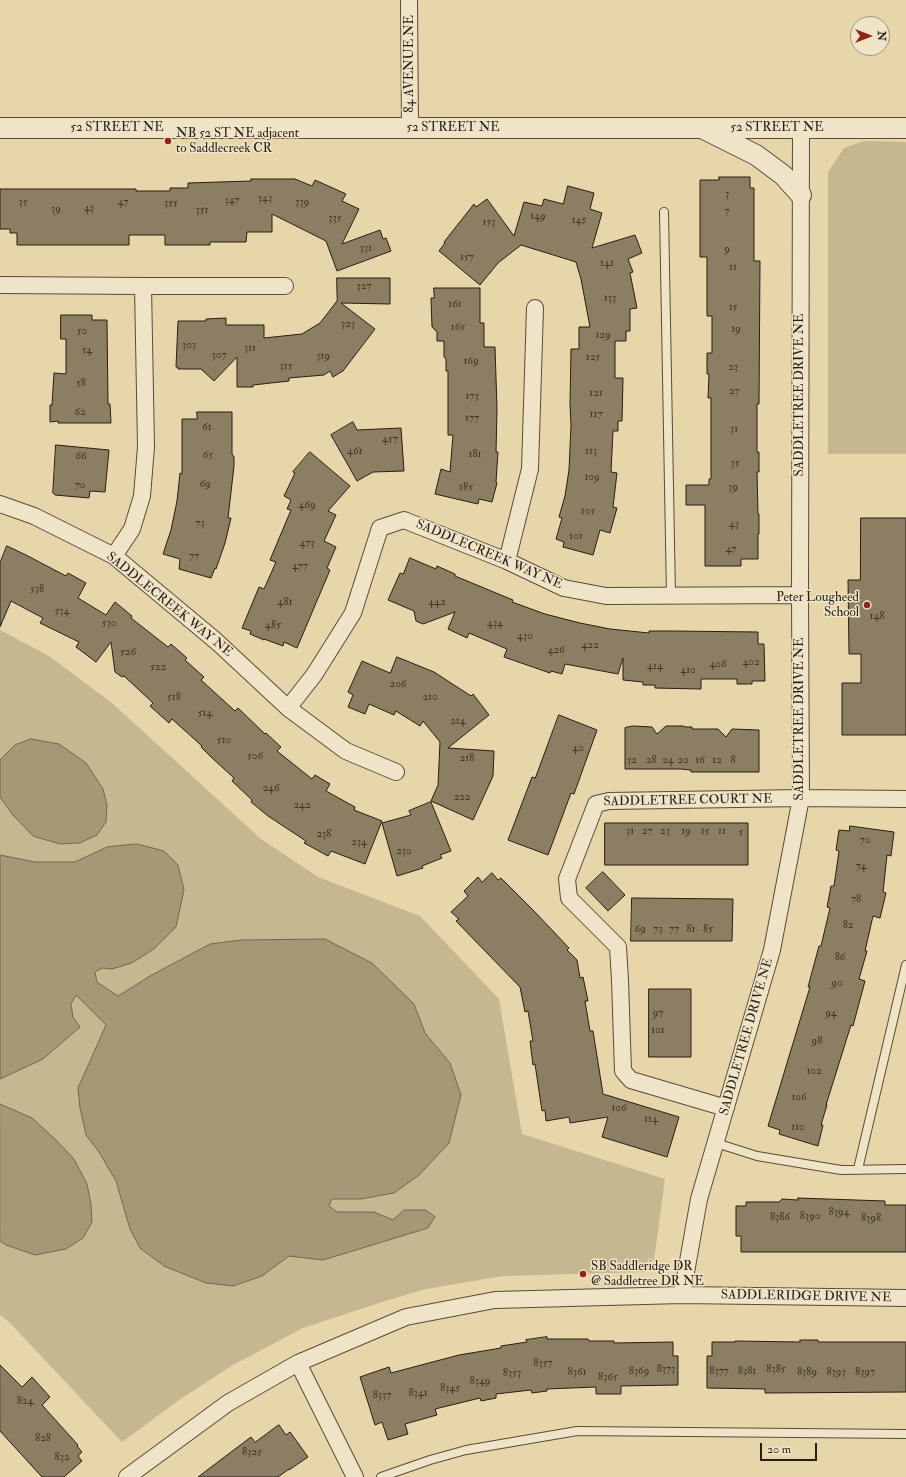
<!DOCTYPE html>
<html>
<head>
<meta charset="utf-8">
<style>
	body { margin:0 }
	#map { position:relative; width:906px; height:1477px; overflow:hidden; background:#e7d6a9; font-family:"IM FELL Double Pica",serif }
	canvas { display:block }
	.north { position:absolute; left:850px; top:16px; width:40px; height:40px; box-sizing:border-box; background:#efe4c7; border:1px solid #9f9580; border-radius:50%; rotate:90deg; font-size:11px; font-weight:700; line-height:16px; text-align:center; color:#281e15 }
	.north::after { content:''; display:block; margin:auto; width:14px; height:18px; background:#8f2418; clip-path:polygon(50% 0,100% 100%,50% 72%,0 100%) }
	.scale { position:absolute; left:760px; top:1443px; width:57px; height:18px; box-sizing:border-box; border:2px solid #281e15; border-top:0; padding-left:5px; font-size:12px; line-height:14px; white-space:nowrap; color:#281e15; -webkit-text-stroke:3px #efe4c7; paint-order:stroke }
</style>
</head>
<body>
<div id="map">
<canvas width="906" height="1477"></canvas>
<div class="north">N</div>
<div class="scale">20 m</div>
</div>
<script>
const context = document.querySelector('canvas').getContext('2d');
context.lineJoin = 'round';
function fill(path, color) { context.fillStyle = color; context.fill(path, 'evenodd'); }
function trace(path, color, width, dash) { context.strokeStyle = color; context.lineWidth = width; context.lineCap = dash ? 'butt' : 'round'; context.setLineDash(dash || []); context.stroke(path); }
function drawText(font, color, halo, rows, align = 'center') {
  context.font = font + ' "IM FELL Double Pica",serif'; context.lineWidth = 3; context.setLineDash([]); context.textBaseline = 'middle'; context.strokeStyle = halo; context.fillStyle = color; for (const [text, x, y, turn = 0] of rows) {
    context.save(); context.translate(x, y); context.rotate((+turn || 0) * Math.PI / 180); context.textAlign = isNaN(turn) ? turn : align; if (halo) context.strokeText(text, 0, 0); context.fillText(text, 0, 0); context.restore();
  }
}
const green = new Path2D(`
	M864,141l42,1v312h-78v-282l16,-24z
	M0,630l49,26 63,47 149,136 57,38 102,39 79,83 23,135 143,45 -11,81 -8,12 -143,4 -77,13 -47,14 -76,25 -70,37 -51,33 -60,44 -113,-120 -9,-7z`);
const water = new Path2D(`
	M31,739l28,5 27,19 17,26 4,16 -1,17 -9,13 -17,8 -20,1 -27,-8 -20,-21 -13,-18v-37l15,-15z
	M137,844l27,7 14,14 6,25 -8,37 -21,21 -23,15 -20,6 -10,-1 -7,4 2,10 21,14 32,-20 60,-32 31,-4 84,-1 47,24 42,41 11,29 25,30 11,32 -12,48 -30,32 -25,18 -33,6h-29l-3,7 8,6h37l19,8 11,-10h22l9,7 -7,11 -105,32 -34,-4 -27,20 -29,10 -27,-3 -42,-17 -24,-18 -10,-19 -14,-48 -17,-29 -13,-17 -6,-27 -2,-20 28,-63 -30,-30 -5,9 2,13 7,10 -37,32 -43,20v-224l35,7h40l32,-15z
	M0,1104l32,14 24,22 18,19 13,25 4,20 1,18 -9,16 -17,11 -31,6 -29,-10 -6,-4z`);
const building = new Path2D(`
	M719,177h31v11h4v73h6l-1,143h-2v48h2v20h-2l1,42h1v20h-1v25h-17v7h-36v-61h-19v-20h23v-6h2v-81h-3l1,-24h-2v-21h5v-37h-5v-59h-7v-77h19z
	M251,179h44l17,7 3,-6 31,14 -4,7 17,8 -17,35 38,-14 3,9 3,-1 5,13 -54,20 -11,-30 -54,-27v18h-25l-1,10h-36v3h-45v-10h-36v10h-112v-12h-7v-4h-10v-40h136v2h34v-3h18v-5l63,-2z
	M568,186l26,7 -4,16 12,4 -10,35 43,-13 7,18 -14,6 5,13 -3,1 7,35 -7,1v22h-4v10h-11v37h8l-1,43h-4v10h-5l-2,41 6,1 -4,34 4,1 -7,25 -10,-3 -7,25 -30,-8 1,-5 -8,-3 6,-21 -3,-1 6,-21 4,-26 2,-44 -1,-22 1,-55h8v-22h11l-9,-48 -5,-17 -55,-17 -23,18 -18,22 -41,-34 6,-8 -1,-1 30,-38 2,3 11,-8 27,37 10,-34 18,4 2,-7 19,5z
	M337,278h53v26l-49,-1 34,26 -32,42 -10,6 -3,-6 -6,4 -35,3v3l-36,4v2h-16v-30l-23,24 -13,-12h-23v-2h-2l2,-46h28v-2l20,-1v7h38v13l38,-4 18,-11 17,-22z
	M434,288h46v35h4v24h11l2,62 -1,43h2l-2,30 1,1 -5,19 -13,-3 -1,5 -43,-10 6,-25 9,3 3,-37h-5v-64h-2v-12l-2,-2v-16h-7v-9l-5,-5 -1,-29h3z
	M61,315h31v5h15l1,84h2l1,19h-53v-2l-8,1v-17h2l2,-32 12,1v-35h-5z
	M197,412h35v42l2,3v9l-6,52h3l-6,25 -9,26 -1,-1 -4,10 -32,-9 1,-10 -17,-5 8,-24 6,-29 3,-28 2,1v-55h15z
	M353,422l4,8 44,-2 3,43 -31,1 -16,9 -26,-46z
	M56,445l53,5 -4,42 -15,-1 -1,7 -34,-3 -2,-2z
	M310,452l40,34 -22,25 8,4 -12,26 12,6 -9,21 3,2 -33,78 -13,-6 -1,4 -19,-7v1l-14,-6 1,-3 -9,-3 17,-41 5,2 12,-27 -6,-2 21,-50 -4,-1 4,-9 -7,-4 11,-23 -2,-1z
	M861,518h45v217h-64v-52h19v-29h-12l-1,-74h12z
	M7,546l19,9 40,21 2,-3 18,10 -8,15 28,17 9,-13 17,14 -1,2 37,29 3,-3 16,14 -2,2 19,17 -3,3 34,31 3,-3 27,26 1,-1 15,14 -4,4 35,28 3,-4 15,9 -4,7 29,16 -1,3 28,11 -17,43 -34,-13 -3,5 -24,-13 2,-2 -38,-25 -17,-14 1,-2 -20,-19 2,-3 -23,-21 -10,-10 1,-1 -30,-27 -3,4 -19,-17 3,-3 -29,-27 -2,1 -7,-5 -4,-30 -15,20 -20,-15 3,-5 -39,-19 3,-5 -32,-17 -11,26v-64z
	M410,558l26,11 1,-3 18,8v2l58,24 -1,2 33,12 35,9 30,6 39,4v-2h25l84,1v12h6l1,37h-13v3h-15v-5h-36v10l-46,-1v-3h-12v-3l-20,-2v-22l-5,16 -53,-10 -3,10 -11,-3 -1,2 -46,-16 3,-8 -38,-16 -2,5 -19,-9 7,-17 -32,12 -7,-3 -2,-10 -26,-11 12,-27 3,1z
	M397,657l37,15 37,24 2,-2 16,21 -41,33 46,3 -1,25 -20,44 -42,-19 7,-16 2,-43 -17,-21 -3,5 -24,-15 -2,4 -25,-11 -4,10 -17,-7 5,-12 -5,-3 14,-31 28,12z
	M559,715l38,15 -23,64 -3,-1 -23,62 -40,-15 24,-63 3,1z
	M633,726l19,1 5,7 9,-8h18l1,1h7v2h26l8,8 6,-8 27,1v42h-68v-2l-10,-1h-56v-41z
	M431,802l20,49 -11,4 2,3 -20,8 1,2 -26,8 -15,-53 29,-8 -2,-4z
	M605,823h143v42h-143z
	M850,826l44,6 -3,24 -4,-1 -4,37 3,1 -6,25 -7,-2 -8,35h2l-8,28 6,2 -12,45 -2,-1 -25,80h1l-6,20h2l-5,21 -39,-12 1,-4 -12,-4 42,-139h-2l11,-41h2l9,-38 -3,-1 4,-21h3l5,-35 -3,-1 3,-20 10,1z
	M603,872l22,23 -17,16 -22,-23z
	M492,873l6,7 3,-2 33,33 35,37 -2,2 10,10 3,18 3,-1 5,24h-3l5,30h3l10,63 76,23 -12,40 -65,-20 6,-20 -38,6 -1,-6 -23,4 -1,-11 -3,1 -7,-47 -2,1 -3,-24h3l-5,-30 -3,1 -5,-25 -64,-66 3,-2 -8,-7 17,-16 -4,-5 14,-14 4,5z
	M632,898l101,1 -1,42h-101z
	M649,989h42v68h-42z
	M798,1198l87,3v4h21v47h-165v-16h-5v-30h10v-4h33l3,-3 16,1z
	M547,1337v2h41l1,2h25v2l59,-1v14h5v29l-57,1v8h-25v-7l-49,2v2l-15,2 -1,-3 -35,4v4l-15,3 -1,-3 -45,11 2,6 -32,9 3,10 -20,6 -6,-18 -7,3 -15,-48 29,-10 2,6 68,-18 42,-7v-2l26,-4 -1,-2z
	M800,1340h18v2h88v50l-141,1v-4l-58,-1v-32h5v-14h23v-1l65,1z
	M0,1365l22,22 10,-10 18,20 -8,8 36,40 -1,1 5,6 -4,4 4,5 -18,16h-22l-42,-46z
	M279,1425l7,10 4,-3 18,25 -19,13v-1l-11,8h-80l53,-40 4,5z`);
const service = new Path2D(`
	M664,212l7,384
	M716,1143l41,13 84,14 65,-1
	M858,1169l48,-204
	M381,1477l49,-17 36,-10 111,-19 329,3`);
const minor = new Path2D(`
	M409,0l1,128
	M0,285l143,1 3,161 -4,49 -10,33 -18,27
	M143,286h142
	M0,504l34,12 80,40 102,85 72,67 58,43 50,21
	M507,561l23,-92 5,-161
	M288,708l26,-33 39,-62 27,-85 24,-8 103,41 57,27 42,8 194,-1
	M726,1108l-95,-28 -8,-9 -3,-91 -2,-33 -49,-49 -2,-19 29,-75 13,-3 192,-3 105,1
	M682,1295l17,-96 73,-249 29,-152 -1,-203 1,-466
	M298,1363l57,114
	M127,1477l101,-74 70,-40 108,-46 89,-17 187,-5 224,3`);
const tertiary = new Path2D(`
	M0,128h906
	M706,130l50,25 27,20 18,20`);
const markers = [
	[168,141,4,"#8f2418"],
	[867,605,4,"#8f2418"],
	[583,1274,4,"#8f2418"]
];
const numberNames = [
	["3",727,195],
	["343",265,199],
	["347",232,201],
	["35",23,203],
	["47",123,203],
	["339",302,203],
	["355",171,204],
	["43",89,209],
	["39",56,210],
	["351",202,211],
	["7",727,212],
	["149",538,217],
	["335",335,219],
	["145",579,221],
	["153",489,223],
	["331",366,249],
	["9",727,250],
	["157",467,258],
	["141",607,264],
	["11",733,268],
	["327",364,287],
	["133",610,299],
	["161",455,305],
	["15",733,308],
	["323",348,325],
	["165",458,328],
	["19",736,330],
	["50",82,332],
	["129",603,336],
	["303",189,346],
	["311",250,349],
	["54",87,351],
	["307",219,356],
	["319",323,357],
	["125",593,358],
	["169",471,362],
	["315",286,367],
	["23",733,368],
	["58",81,384],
	["27",734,392],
	["121",596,394],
	["173",472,397],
	["62",80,413],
	["117",596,415],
	["177",472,419],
	["61",207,428],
	["31",734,430],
	["457",390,440],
	["461",355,452],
	["113",591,452],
	["181",475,455],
	["65",208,456],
	["66",81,457],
	["35",735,464],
	["109",592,478],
	["69",205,485],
	["70",80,486],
	["185",466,488],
	["39",733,488],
	["469",307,506],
	["105",588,512],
	["73",200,524],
	["43",734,525],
	["101",576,537],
	["473",307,544],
	["47",731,550],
	["77",194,557],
	["477",300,567],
	["538",37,590],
	["481",285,603],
	["442",437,603],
	["534",62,612],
	["148",877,617],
	["530",109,624],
	["434",495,624],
	["485",273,626],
	["430",525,637],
	["422",590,646],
	["426",556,651],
	["526",128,653],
	["402",751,663],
	["406",718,665],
	["414",655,667],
	["522",158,668],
	["410",688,671],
	["206",398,685],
	["518",174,698],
	["210",430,698],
	["514",205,714],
	["214",458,722],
	["510",224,741],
	["40",578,749],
	["506",255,757],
	["218",467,759],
	["32",632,761],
	["28",651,761],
	["24",668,761],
	["20",683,761],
	["16",700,761],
	["12",717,761],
	["8",733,761],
	["246",271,789],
	["222",462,798],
	["242",302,806],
	["31",630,832],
	["27",647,832],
	["23",665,832],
	["19",686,832],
	["15",705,832],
	["11",722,832],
	["5",741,833],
	["238",324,835],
	["70",865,841],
	["234",359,843],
	["230",404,852],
	["74",861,867],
	["78",856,900],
	["82",848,926],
	["69",640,930],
	["73",658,930],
	["77",674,930],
	["81",691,930],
	["85",708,930],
	["86",840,958],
	["90",837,984],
	["97",658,1014],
	["94",831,1014],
	["101",658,1031],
	["98",817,1042],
	["102",814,1072],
	["106",799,1098],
	["106",619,1109],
	["114",651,1120],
	["110",798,1128],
	["8394",839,1213],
	["8390",810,1217],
	["8386",780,1218],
	["8398",871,1219],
	["8357",543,1364],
	["8373",666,1370],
	["8385",776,1370],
	["8369",639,1372],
	["8377",719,1372],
	["8381",747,1372],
	["8361",577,1373],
	["8389",807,1373],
	["8393",836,1373],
	["8397",865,1373],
	["8353",512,1374],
	["8365",608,1378],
	["8349",480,1382],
	["8345",450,1389],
	["8341",418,1394],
	["8337",382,1396],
	["824",25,1402],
	["828",43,1439],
	["8325",252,1453],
	["832",62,1458]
];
const streetNames = [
	["84 AVENUE NE",410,64,-90],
	["52 STREET NE",117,128],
	["52 STREET NE",453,128],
	["52 STREET NE",777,128],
	["SADDLETREE DRIVE NE",800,395,-90],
	["SADDLECREEK WAY NE",489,555,23],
	["SADDLECREEK WAY NE",169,605,39],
	["SADDLETREE DRIVE NE",800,719,-90],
	["SADDLETREE COURT NE",688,801,-1],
	["SADDLETREE DRIVE NE",747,1037,-74],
	["SADDLERIDGE DRIVE NE",806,1297,1]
];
const poiNames = [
	["NB 52 ST NE adjacent",176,134],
	["to Saddlecreek CR",176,149],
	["Peter Lougheed",859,598,"right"],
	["School",859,613,"right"],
	["SB Saddleridge DR",591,1267],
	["@ Saddletree DR NE",591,1282]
];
fill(green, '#c7b790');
fill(water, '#a69777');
trace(water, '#746750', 1);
fill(building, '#8b7e62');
trace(building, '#281e15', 1);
trace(service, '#584c3a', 10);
trace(minor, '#584c3a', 18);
trace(tertiary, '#584c3a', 22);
trace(service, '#efe4c7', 8);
trace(minor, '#efe4c7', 16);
trace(tertiary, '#efe4c7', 20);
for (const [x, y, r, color] of markers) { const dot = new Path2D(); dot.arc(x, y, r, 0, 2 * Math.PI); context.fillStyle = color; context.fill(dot); trace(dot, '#efe4c7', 1.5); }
drawText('11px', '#413628', null, numberNames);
drawText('13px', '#281e15', '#efe4c7', streetNames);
drawText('13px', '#281e15', '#efe4c7', poiNames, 'left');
</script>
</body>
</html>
